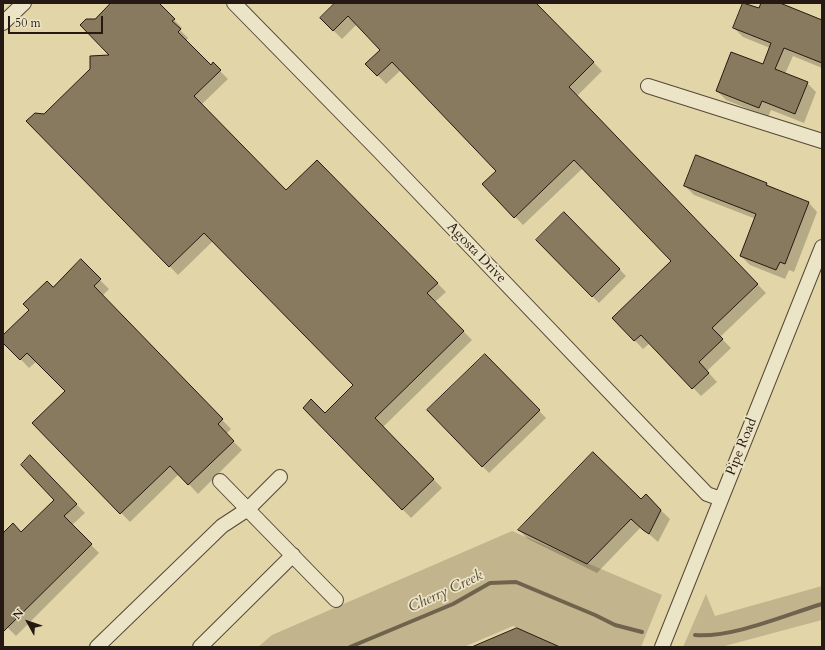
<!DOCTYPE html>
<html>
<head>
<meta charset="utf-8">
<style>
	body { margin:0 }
	#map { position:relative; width:825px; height:650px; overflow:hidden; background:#e2d5a7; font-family:Cardo,serif }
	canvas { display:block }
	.frame { position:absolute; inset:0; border:4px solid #261812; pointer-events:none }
	.north { position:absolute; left:8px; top:602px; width:40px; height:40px; -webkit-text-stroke:3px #ece4c6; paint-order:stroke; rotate:310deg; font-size:11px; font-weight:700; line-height:16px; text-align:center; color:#261812 }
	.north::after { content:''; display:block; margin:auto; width:14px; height:18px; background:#261812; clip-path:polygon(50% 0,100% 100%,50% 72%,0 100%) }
	.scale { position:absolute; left:8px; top:16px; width:95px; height:18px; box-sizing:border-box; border:2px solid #261812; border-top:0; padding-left:5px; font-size:12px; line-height:14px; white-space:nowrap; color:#261812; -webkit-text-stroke:3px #ece4c6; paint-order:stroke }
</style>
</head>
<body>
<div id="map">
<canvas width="825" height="650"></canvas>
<div class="frame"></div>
<div class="north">N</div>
<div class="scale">50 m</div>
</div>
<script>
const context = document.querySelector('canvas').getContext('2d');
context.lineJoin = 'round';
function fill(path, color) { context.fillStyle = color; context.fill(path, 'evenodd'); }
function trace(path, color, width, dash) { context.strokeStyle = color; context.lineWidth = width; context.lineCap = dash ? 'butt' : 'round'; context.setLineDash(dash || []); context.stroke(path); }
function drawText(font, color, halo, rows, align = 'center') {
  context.font = font + ' Cardo,serif'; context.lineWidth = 3.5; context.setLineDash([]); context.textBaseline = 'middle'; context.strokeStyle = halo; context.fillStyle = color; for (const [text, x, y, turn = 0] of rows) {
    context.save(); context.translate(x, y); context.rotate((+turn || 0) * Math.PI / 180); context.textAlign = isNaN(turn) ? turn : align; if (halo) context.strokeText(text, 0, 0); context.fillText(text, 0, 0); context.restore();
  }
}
const green = new Path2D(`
	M512,531l150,64 -21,52h-81l-47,-21 -49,21h-206l14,-12z
	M822,586v34l-101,27h-38l23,-53 9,22z`);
const shadow = new Path2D(`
	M111,3h47l24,25 -2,2 8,8 -2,3 25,25 2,-2 15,15 -27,26 85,87 31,-31 129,131 -11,10 37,38 -89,87 59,61 -31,30 -107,-110 21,7 30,-30 -142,-144 -35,34 -150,-154 17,-6 66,-59 -16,-36z
	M336,3h199l67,68 -25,25 189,197 -46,44 11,11 -24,23 10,11 -16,14 -51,-53 -7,6 -30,-31 59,-57 -89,-93 -60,57 -40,-41 14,-13 -96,-101 -15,14 -19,-20 14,-14 -24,-26 -15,15 -21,-21z
	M744,3l16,6 2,-6h15l45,18v47l-29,-12 -8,18 22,9 9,9 -12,31 -33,-13 -3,7 -42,-17 -9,-9 46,-25 7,-18 -27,-11 -9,-9z
	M767,184l4,4 38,15 8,9 -23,60 -5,-2 -4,9 -35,-14 -9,-9 15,-37 -62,-24 -9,-9z
	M564,213l62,63 -27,27 -62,-63z
	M81,261l28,28 -7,7 129,133 -5,5 16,16 -44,44 -19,-20 -49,48 -96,-99 32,-32 -29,-30 -8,7 -26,-27v-4z
	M485,355l61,63 -57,55 -60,-63z
	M30,457l55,56 -13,12 27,28 -83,83 -13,-13v-89h18l35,-34z
	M646,496l24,23 -12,23 -17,-15 -44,46 -69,-34 -9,-9 122,-30z`);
const stream = new Path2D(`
	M695,635c38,3 90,-20 127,-31
	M350,647l103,-43 37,-21 26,-1 79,33 20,10 27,7`);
const building = new Path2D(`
	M111,3h48l16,16 -3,2 9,8 -3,3 33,33 2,-3 8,8 -27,26 92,94 31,-30 121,123 -11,10 37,38 -89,87 59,61 -32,31 -99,-102 8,-9 14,14 28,-28 -149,-152 -35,34 -143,-146 9,-8 9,1 46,-45v-13l19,-1 -29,-30 6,-6h9z
	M335,3h201l58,59 -25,25 189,197 -46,44 11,11 -24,23 10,11 -17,16 -51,-54 -7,6 -22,-23 59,-57 -97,-101 -60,58 -32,-34 14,-13 -104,-109 -15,14 -12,-12 15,-14 -32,-34 -15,15 -13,-13z
	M743,3l16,5 2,-5h19l42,17v43l-38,-15 -9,21 33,13 -13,32 -33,-13 -3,7 -43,-17 15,-39 32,12 8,-21 -38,-15z
	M696,155l71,28 -1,2 43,17 -24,62 -5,-2 -4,8 -36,-14 16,-42 -72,-28z
	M564,212l56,57 -28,28 -56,-57z
	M81,259l20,20 -7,7 129,133 -5,5 16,17 -46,44 -18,-19 -50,48 -88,-91 33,-32 -38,-38 -7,7 -17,-17v-8l26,-25 -6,-6 24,-23 6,6z
	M485,354l55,56 -58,57 -55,-57z
	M593,452l48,47 5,-5 15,16 -12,24 -6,-4 -12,-11 -44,45 -69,-34z
	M30,455l47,49 -13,12 28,28 -89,88v-99l10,-10 8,9 33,-32 -33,-35z
	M517,628l43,19h-88z`);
const minor = new Path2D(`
	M234,3l146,149 327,342 14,5
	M3,23l21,-20
	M648,86l174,55
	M220,481l116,119
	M97,647l125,-121 26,-17 32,-32
	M200,647l93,-92
	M662,647l160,-400`);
const streetNames = [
	["Agosta Drive",476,253,46],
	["Pipe Road",742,447,-68]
];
const waterNames = [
	["Cherry Creek",446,592,-25]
];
fill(green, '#c2b58e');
fill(shadow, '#0003');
trace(stream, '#70634d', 4);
fill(building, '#887a5f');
trace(building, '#261812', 1);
trace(minor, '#554737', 16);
trace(minor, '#ece4c6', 14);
drawText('14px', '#261812', '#ece4c6', streetNames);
drawText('italic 15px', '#584a39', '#ece4c6', waterNames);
</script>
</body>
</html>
